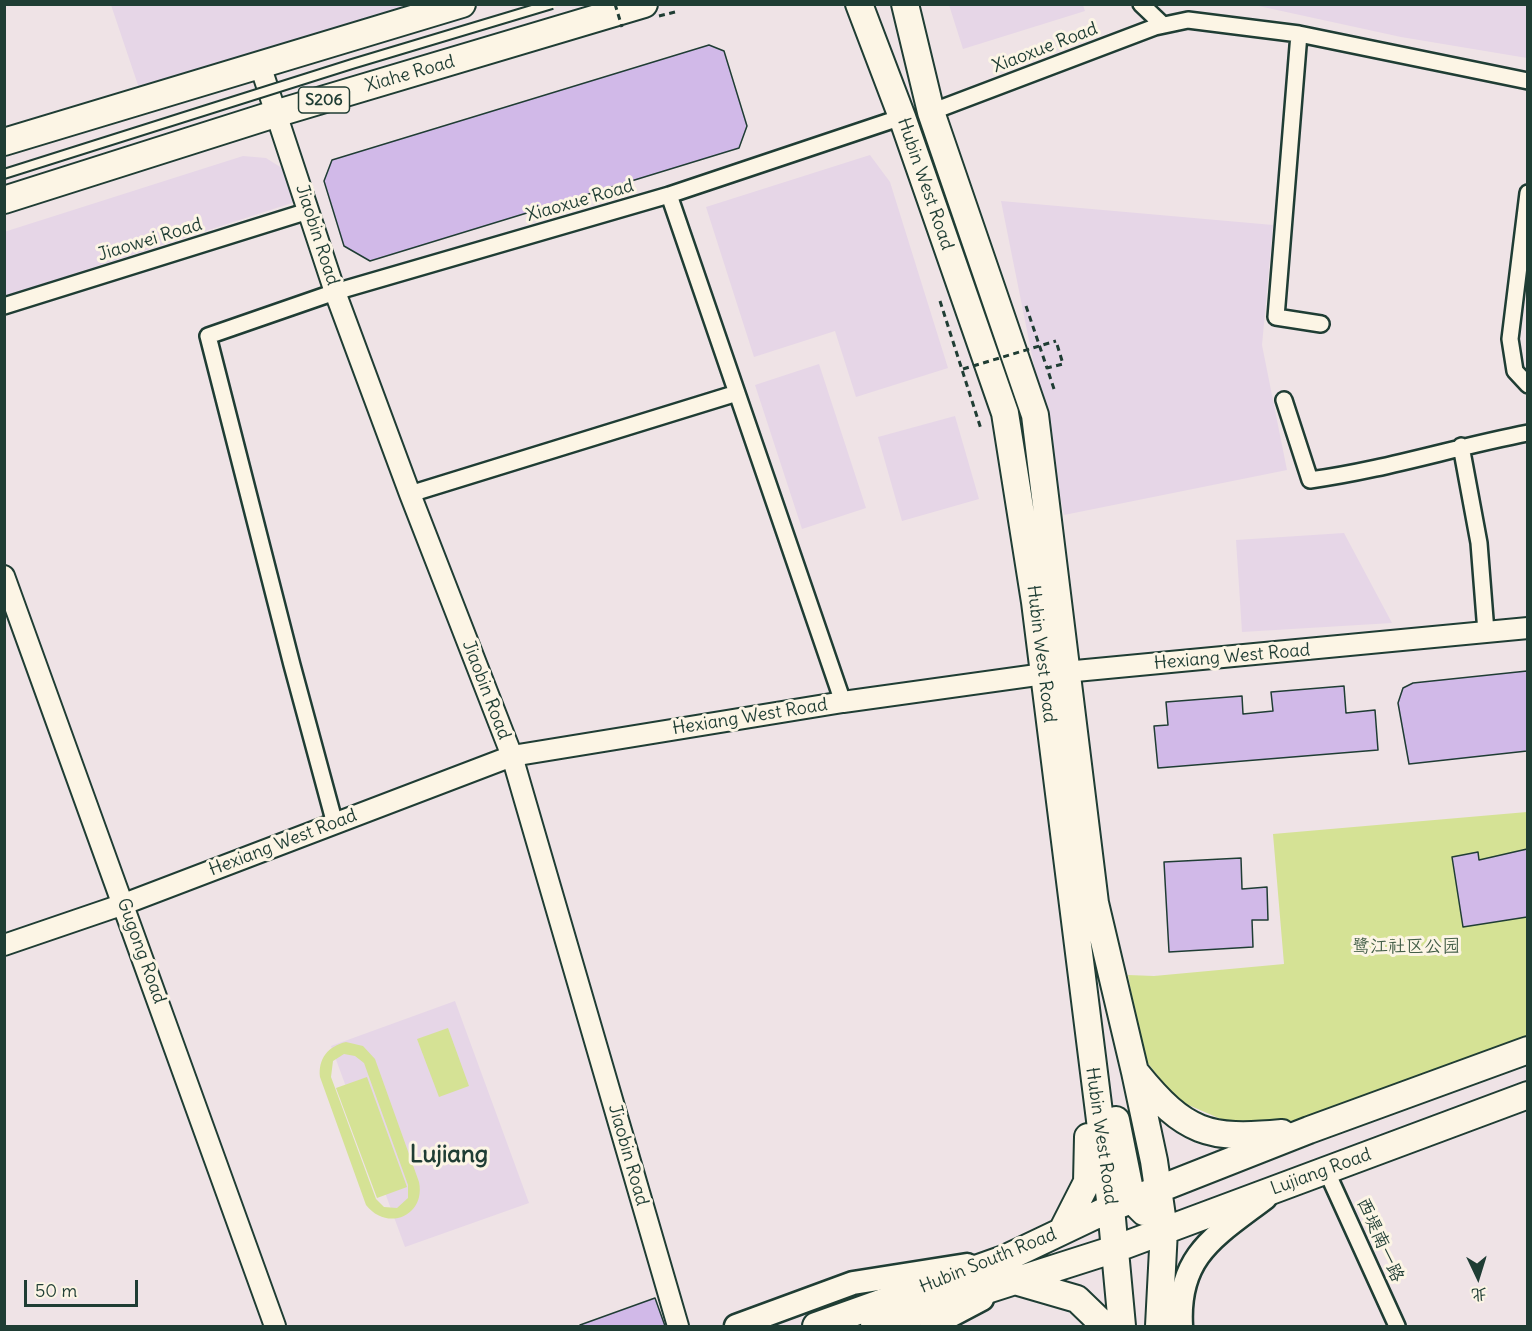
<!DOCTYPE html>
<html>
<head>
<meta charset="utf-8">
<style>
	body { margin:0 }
	#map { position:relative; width:1532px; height:1331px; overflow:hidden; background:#efe3e6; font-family:Delius,"LXGW WenKai TC",sans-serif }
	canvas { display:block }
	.frame { position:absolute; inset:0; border:6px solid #1f3d34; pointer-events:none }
	.north { position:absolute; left:1448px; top:1247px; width:60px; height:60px; -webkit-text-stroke:4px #fcf5e5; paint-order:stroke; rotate:176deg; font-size:16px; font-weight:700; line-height:24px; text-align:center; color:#1f3d34 }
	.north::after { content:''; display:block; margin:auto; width:21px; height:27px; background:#1f3d34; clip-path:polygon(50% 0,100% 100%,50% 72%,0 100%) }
	.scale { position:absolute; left:24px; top:1280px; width:114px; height:27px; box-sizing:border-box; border:3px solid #1f3d34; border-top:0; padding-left:8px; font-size:18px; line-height:21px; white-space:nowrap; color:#1f3d34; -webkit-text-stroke:4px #fcf5e5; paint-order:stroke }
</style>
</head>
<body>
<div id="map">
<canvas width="1532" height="1331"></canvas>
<div class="frame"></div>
<div class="north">北</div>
<div class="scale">50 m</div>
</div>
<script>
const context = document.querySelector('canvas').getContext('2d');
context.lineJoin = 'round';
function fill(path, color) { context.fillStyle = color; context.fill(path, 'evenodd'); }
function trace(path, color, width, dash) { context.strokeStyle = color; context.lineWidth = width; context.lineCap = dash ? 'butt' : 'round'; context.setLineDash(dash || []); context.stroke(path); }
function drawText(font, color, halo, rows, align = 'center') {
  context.font = font + ' Delius,"LXGW WenKai TC",sans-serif'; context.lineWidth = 6; context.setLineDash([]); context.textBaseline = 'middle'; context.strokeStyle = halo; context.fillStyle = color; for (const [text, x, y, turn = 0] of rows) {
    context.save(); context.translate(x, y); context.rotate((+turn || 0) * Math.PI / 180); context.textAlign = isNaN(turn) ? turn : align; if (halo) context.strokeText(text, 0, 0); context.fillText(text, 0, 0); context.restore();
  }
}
const built = new Path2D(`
	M111,5h347l-318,86z
	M949,5h134l2,6 -122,38z
	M1254,5h273v53l-126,-21z
	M870,155l20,27 58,186 -92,29 -21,-66 -81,26 -48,-150z
	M243,156l23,2 19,12 10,32 -290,94 -1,-64z
	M1001,201l272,24 -11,120 25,125 -223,45z
	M819,364l47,144 -64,21 -47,-144z
	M955,416l24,83 -77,22 -24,-84z
	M1344,533l48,90 -150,9 -6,-92z
	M455,1001l74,202 -124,44 -74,-201z`);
const green = new Path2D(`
	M1527,812v226l-227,82 -63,6 -60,-26 -34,-43 -15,-82 26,1 130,-12 -11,-130z
	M448,1028l21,58 -30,11 -22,-58z
	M346,1042l17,4 12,13 44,123c7,34 -32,50 -53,23l-46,-128c-2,-18 8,-31 26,-35zM344,1054l11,2 9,7 44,122v13l-11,10 -13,-1 -8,-8 -45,-122 2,-16z
	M367,1077l40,110 -30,11 -41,-110z`);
const building = new Path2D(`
	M709,45l15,6 23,75 -8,22 -369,113 -26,-15 -20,-65 8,-21z
	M1527,671v80l-118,13 -11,-61 5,-15 10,-5z
	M1344,686l2,27 29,-3 3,40 -220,18 -4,-42 14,-1 -2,-23 76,-6 1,18 30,-3 -2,-19z
	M1527,849v68l-64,10 -11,-70 26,-5 1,8z
	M1241,858l1,31 25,-2 1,33h-16l1,27 -84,5 -5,-90z
	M655,1298l10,28h-85v-1z`);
const path = new Path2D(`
	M659,16l16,-4
	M940,301l41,128
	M1026,306l21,62
	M1054,389l-7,-21 16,-4 -7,-23`);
const minor = new Path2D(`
	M1141,4l22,21
	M1299,34l-23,283 45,7
	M931,112l224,-85 33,-7 111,14 229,47
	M1528,193l-18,146 5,32 13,14
	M669,195l174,507
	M4,306l304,-95
	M1284,400l26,80c74,-10 145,-33 218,-47
	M1461,446l18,97 7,89
	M410,494l327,-101
	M335,824l-43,-159 -84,-329 127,-44 334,-97 233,-78
	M1326,1170l71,156`);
const tertiary = new Path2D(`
	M260,65l75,227 75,202 102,262 166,570
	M4,576l271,750
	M4,945l120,-41 388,-148 331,-54 201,-28 484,-46`);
const secondary = new Path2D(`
	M736,1326l117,-43 114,-18
	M931,1326l51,-27
	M1181,1326c-4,-70 34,-90 84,-128`);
const primary = new Path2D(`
	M859,4l43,113 103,296 30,189 76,606 11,118
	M905,4l26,108 104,303 60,488 40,169 19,89 10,69 -5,96
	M4,142l458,-138
	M4,200l274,-87 366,-109
	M1137,1074c48,59 71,66 145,59
	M1116,1120l16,80 12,12
	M1062,1231l25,-49 1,-45
	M1015,1281l62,18 28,27
	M816,1326l188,-67 107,-51 198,-78 219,-80
	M874,1326l241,-77 413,-154`);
const pathBridge = new Path2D(`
	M615,4l7,23
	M963,369l93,-28`);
const serviceBridge = new Path2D(`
	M4,174l348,-110 200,-60`);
const shields = [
	[324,100,51]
];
const shieldNames = [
	["S206",324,100]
];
const streetNames = [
	["Xiaoxue Road",1045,48,-21],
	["Xiahe Road",410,74,-16],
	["Hubin West Road",925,184,71],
	["Xiaoxue Road",580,201,-16],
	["Jiaobin Road",317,235,72],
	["Jiaowei Road",150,240,-17],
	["Hubin West Road",1041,654,83],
	["Hexiang West Road",1232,657,-5],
	["Jiaobin Road",486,690,69],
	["Hexiang West Road",750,717,-9],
	["Hexiang West Road",283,843,-21],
	["Gugong Road",141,951,70],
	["Hubin West Road",1101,1136,82],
	["Jiaobin Road",628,1155,74],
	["Lujiang Road",1321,1172,-20],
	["西堤南一路",1380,1240,66],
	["Hubin South Road",988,1261,-22]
];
const parkNames = [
	["鹭江社区公园",1406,947]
];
const districtNames = [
	["Lujiang",449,1155]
];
fill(built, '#e6d6e7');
fill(green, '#d5e295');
fill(building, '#d1b9e8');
trace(building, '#1f3d34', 1.5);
trace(minor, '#1f3d34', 20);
trace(tertiary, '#1f3d34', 24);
trace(secondary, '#1f3d34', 27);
trace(primary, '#1f3d34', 30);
trace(path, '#1f3d34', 3, [6, 4.5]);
trace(minor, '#fcf5e5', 15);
trace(tertiary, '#fcf5e5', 20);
trace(secondary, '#fcf5e5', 22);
trace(primary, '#fcf5e5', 26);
trace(serviceBridge, '#1f3d34', 12, []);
trace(pathBridge, '#1f3d34', 3, [6, 4.5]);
trace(serviceBridge, '#fcf5e5', 8);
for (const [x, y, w] of shields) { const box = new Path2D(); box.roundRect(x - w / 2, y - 13, w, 26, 4.5); context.fillStyle = '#fcf5e5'; context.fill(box); trace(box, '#1f3d34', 1.5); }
drawText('bold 16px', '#1f3d34', null, shieldNames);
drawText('18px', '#1f3d34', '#fcf5e5', streetNames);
drawText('18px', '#435e47', '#fcf5e5', parkNames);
drawText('bold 24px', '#1f3d34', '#fcf5e5', districtNames);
</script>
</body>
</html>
